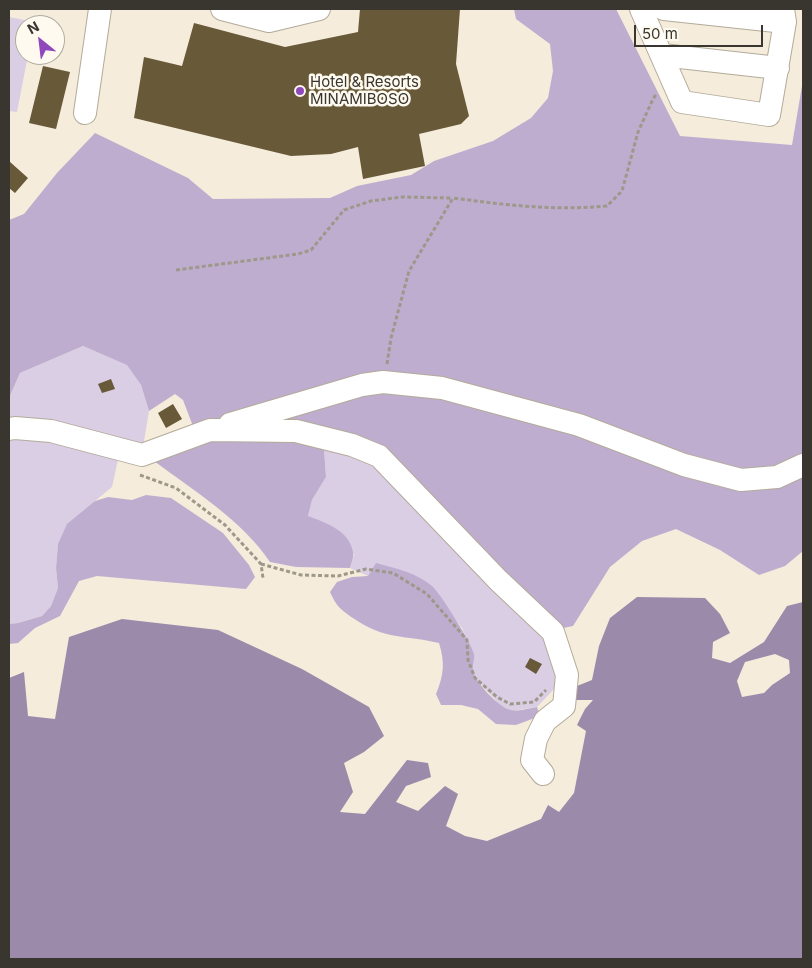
<!DOCTYPE html>
<html>
<head>
<meta charset="utf-8">
<style>
	body { margin:0 }
	#map { position:relative; width:812px; height:968px; overflow:hidden; background:#f5ecdb; font-family:Inter,sans-serif }
	canvas { display:block }
	.frame { position:absolute; inset:0; border:10px solid #39362f; pointer-events:none }
	.north { position:absolute; left:15px; top:15px; width:50px; height:50px; box-sizing:border-box; background:#fffaef; border:1px solid #b0aca2; border-radius:50%; rotate:331deg; font-size:14px; font-weight:700; line-height:20px; text-align:center; color:#39362f }
	.north::after { content:''; display:block; margin:auto; width:18px; height:22px; background:#8f49bd; clip-path:polygon(50% 0,100% 100%,50% 72%,0 100%) }
	.scale { position:absolute; left:634px; top:25px; width:129px; height:22px; box-sizing:border-box; border:2px solid #39362f; border-top:0; padding-left:6px; font-size:15px; line-height:18px; white-space:nowrap; color:#39362f; -webkit-text-stroke:4px #fffaef; paint-order:stroke }
</style>
</head>
<body>
<div id="map">
<canvas width="812" height="968"></canvas>
<div class="frame"></div>
<div class="north">N</div>
<div class="scale">50 m</div>
</div>
<script>
const context = document.querySelector('canvas').getContext('2d');
context.lineJoin = 'round';
function fill(path, color) { context.fillStyle = color; context.fill(path, 'evenodd'); }
function trace(path, color, width, dash) { context.strokeStyle = color; context.lineWidth = width; context.lineCap = dash ? 'butt' : 'round'; context.setLineDash(dash || []); context.stroke(path); }
function drawText(font, color, halo, rows, align = 'center') {
  context.font = font + ' Inter,sans-serif'; context.lineWidth = 5; context.setLineDash([]); context.textBaseline = 'middle'; context.strokeStyle = halo; context.fillStyle = color; for (const [text, x, y, turn = 0] of rows) {
    context.save(); context.translate(x, y); context.rotate((+turn || 0) * Math.PI / 180); context.textAlign = isNaN(turn) ? turn : align; if (halo) context.strokeText(text, 0, 0); context.fillText(text, 0, 0); context.restore();
  }
}
const green = new Path2D(`
	M9,17l25,5v3h-9v30h3l-11,57 -8,-1z
	M83,346l45,19 13,20 8,26 -6,36 -134,-27v-22l11,-25z
	M341,432l206,187 12,57 -4,12 -18,19 -25,4 -12,-6 -25,-27 -3,-10 2,-14 -7,-14 -5,-12 -30,-41 -64,-11 -18,-8 4,-14 -46,-38 4,-16 14,-23 -2,-28z
	M9,434l110,21 -7,32 -17,14 -37,43 -2,24 2,20 -7,18 -9,10 -24,7 -9,1z`);
const forest = new Path2D(`
	M514,9h102l64,127 112,9 11,-65v471l-18,15 -26,9 -39,-25 -44,-21 -34,12 -32,26 -37,59 -10,2 -17,-10 -143,-148 -79,-21 2,28 -14,23 -4,16c18,7 41,14 45,36 1,5 -2,12 -3,16l-54,-1 -26,-5c-28,-42 -76,-71 -116,-101l45,-19 -16,-42 -8,-6 -26,17 -8,-26 -14,-20 -44,-19 -63,27 -11,25v-178l15,-6 33,-41 38,-40 93,45 25,21 117,-1 27,-12 54,-11 23,-14 59,-20 38,-23 17,-20 5,-27 -3,-27 -34,-25z
	M146,495l25,3 52,35 26,32 6,12 -9,12 -149,-13 -18,5 -19,35 -25,12 -17,15 -9,1v-20l9,-1 24,-7 9,-10 7,-18 -2,-20 2,-24 9,-20 28,-23 13,-4 24,3z
	M376,563c19,5 41,10 56,23 9,8 40,58 42,68 1,5 -2,11 -1,16 2,12 25,37 38,40 7,2 18,-2 26,-3l3,9 -24,9 -20,-1 -18,-15 -17,-4h-20l-5,-11c8,-20 9,-31 3,-51 -34,-8 -55,-3 -86,-25 -13,-9 -16,-11 -23,-26l7,-10 15,-5 16,-1z`);
const water = new Path2D(`
	M637,597l68,1 15,16 10,19 -17,9 -1,16 18,5 34,-21 23,-36 16,-4v357h-794v-281l15,-6 4,44 27,3 14,-82 53,-18 96,11 84,39 67,38 15,29 -20,16 -20,11 9,29 -13,20 25,2 42,-54 21,3 3,14 -25,9 -10,16 22,9 27,-25 13,8 -12,32 19,10 22,5 54,-22 7,-14 11,7 15,-19 12,-62 -9,-6 8,-16 8,-9h-19l3,-14 15,-6 7,-34 11,-28zM775,654l14,6 1,13 -18,12 -8,8 -22,4 -5,-16 8,-19z`);
const building = new Path2D(`
	M360,9h100l-4,55 13,52 -8,8 -42,10 6,32 -62,13 -5,-32 -27,7 -40,2 -157,-38 10,-61 38,9 12,-43 91,24 73,-15z
	M43,66l27,6 -14,57 -27,-6z
	M9,161l19,17 -13,15 -6,-5z
	M111,379l4,10 -13,4 -4,-9z
	M173,404l9,15 -16,9 -8,-15z
	M530,658l12,6 -6,10 -11,-7z`);
const path = new Path2D(`
	M176,270l122,-16 13,-4 33,-40 27,-9 31,-4 50,1
	M387,364l4,-26 18,-67 44,-73c54,7 100,13 154,8l15,-15 16,-59 15,-33 4,-6
	M140,475l36,13 49,37 36,39 2,14
	M261,564l40,11 37,1 28,-7 27,4 34,21 40,46 1,20 7,18 22,19 13,7 24,-2 12,-12`);
const minor = new Path2D(`
	M222,9l47,12 50,-12
	M641,9l41,93 87,13 16,-93 -2,-13
	M664,9l121,13
	M662,55l116,13
	M85,113l15,-104
	M230,424l132,-39 21,-3 59,6 137,37 105,40 57,15 36,-3 26,-12
	M9,429l6,-1 36,3 91,24 68,-25 86,1 56,14 27,11 119,124 55,52 14,43 -3,31 -19,15 -9,18 -4,21 11,14`);
const markers = [
	[300,91,5,"#8f49bd"]
];
const poiNames = [
	["Hotel & Resorts",310,82],
	["MINAMIBOSO",310,99]
];
fill(green, '#dacee5');
fill(forest, '#bfadcf');
fill(water, '#9b8aaa');
fill(building, '#685939');
trace(minor, '#b3ab9a', 24);
trace(path, '#9e988b', 3, [4, 2.5]);
trace(minor, '#fff', 22);
for (const [x, y, r, color] of markers) { const dot = new Path2D(); dot.arc(x, y, r, 0, 2 * Math.PI); context.fillStyle = color; context.fill(dot); trace(dot, '#fffaef', 2); }
drawText('15px', '#39362f', '#fffaef', poiNames, 'left');
</script>
</body>
</html>
